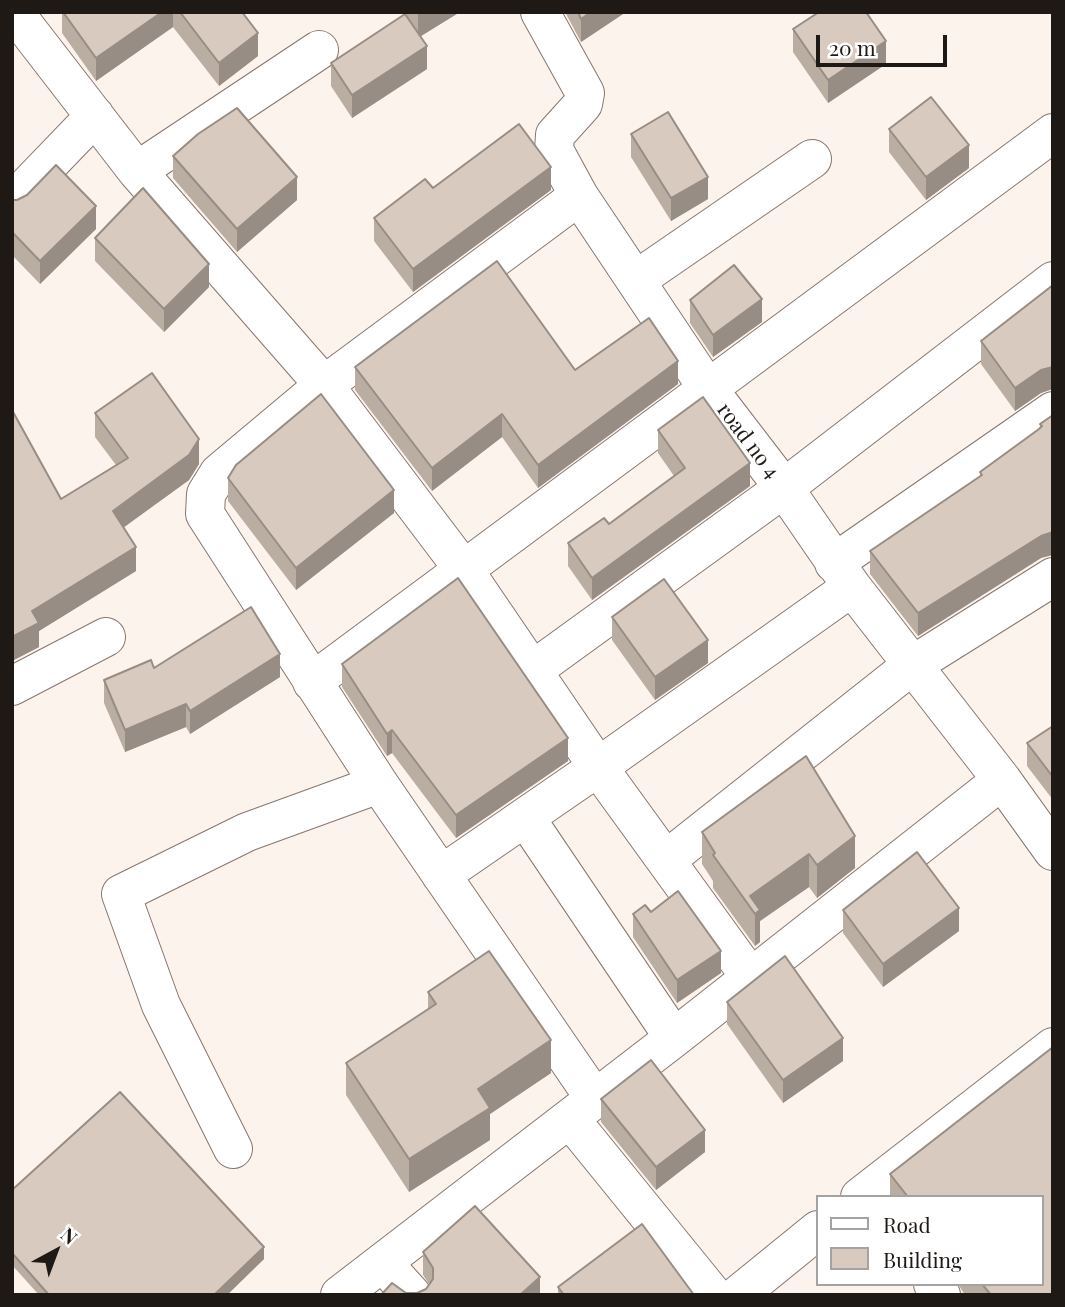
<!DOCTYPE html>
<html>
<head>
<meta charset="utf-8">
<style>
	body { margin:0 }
	#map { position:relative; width:1065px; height:1307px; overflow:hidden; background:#fdf3ed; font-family:"Playfair Display",serif }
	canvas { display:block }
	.frame { position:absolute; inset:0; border:14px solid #1f1916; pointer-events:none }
	.legend { position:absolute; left:816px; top:1195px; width:228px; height:91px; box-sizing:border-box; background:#fff; border:2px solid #a5a3a2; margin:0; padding:9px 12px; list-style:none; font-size:21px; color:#1f1916 }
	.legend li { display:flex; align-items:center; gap:14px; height:35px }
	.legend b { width:35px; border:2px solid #a5a3a2 }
	.north { position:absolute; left:21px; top:1216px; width:70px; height:70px; -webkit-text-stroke:5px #fff; paint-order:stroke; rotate:41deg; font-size:19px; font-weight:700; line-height:28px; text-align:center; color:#1f1916 }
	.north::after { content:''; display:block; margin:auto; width:24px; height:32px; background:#1f1916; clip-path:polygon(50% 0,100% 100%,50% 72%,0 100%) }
	.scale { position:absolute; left:816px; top:35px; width:131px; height:32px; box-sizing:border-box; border:4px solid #1f1916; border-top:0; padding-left:9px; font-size:21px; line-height:24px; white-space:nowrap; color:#1f1916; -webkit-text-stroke:5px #fff; paint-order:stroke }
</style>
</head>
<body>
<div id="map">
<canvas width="1065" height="1307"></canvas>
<div class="frame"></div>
<ul class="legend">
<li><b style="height:9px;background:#fff"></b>Road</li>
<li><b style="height:19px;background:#d8cabe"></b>Building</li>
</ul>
<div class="north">N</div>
<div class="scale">20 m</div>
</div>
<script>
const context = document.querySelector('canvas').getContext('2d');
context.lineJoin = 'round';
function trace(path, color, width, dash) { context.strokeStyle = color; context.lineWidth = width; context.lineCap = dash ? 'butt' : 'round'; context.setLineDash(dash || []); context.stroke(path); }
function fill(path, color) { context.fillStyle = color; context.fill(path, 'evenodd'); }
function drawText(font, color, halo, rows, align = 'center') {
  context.font = font + ' "Playfair Display",serif'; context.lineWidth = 5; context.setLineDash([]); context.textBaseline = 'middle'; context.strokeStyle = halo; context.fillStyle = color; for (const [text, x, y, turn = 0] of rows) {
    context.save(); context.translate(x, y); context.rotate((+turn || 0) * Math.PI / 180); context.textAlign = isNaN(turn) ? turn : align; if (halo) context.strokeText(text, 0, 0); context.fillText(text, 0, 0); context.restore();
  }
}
const street = new Path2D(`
	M14,12l123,159 187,214 140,185 134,197 153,211
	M540,12l45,81 -2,11 -28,31 -1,15 25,46 129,193 76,99 68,99 150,193 51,71
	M137,171l182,-121
	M579,196l-255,189 -105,88 -13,21 -1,20 174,270 216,315
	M12,202l83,-86
	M636,280l176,-121
	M834,563l219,-152
	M533,670l251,-182 269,-207
	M312,682l741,-549
	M12,686l94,-49
	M525,817l149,221
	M666,860l245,-194 142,-89
	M441,875l157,-108 254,-180
	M570,1119l143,176
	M233,1149l-72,-144 -40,-111 126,-62 132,-48
	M860,1197l193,-150
	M383,1263l29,32
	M933,1284l8,11
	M340,1295l334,-257 328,-258
	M738,1295l80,-65`);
const wall = new Path2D(`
	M62,12h180l16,44 -39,30 -46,-59 -77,54 -34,-48z
	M402,12h58l-40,24 7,33 -75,49 -21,-32v-23l73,-48z
	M565,12h61l-45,30z
	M793,29l93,35 -58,39 -35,-51z
	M889,129l80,39 -43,32 -37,-48z
	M631,134l77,65 -37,22 -40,-64z
	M173,156l124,44 -60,52 -64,-74z
	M433,188l118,2 -138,102 -39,-51v-23z
	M12,200l84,29 -56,55 -28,-29z
	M95,238l114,49 -45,45 -69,-71z
	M1053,285v104l-12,4 -26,18 -34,-47v-23z
	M690,300l72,22 -49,35 -23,-34z
	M355,367l220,3 103,14 -140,104 -36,-51 -70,54 -77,-101z
	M95,413l104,51 -10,16 -66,48 13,43 -97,60v16l-27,14 49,-162 55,-34 -21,-28z
	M1053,415l-12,143 -123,78 -48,-62v-23l110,-75v-4l60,-44v-4z
	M658,430l92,56 -158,114 -24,-34v-23l41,-19 65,-48 -16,-23z
	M228,478l166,35 -98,77 -68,-89z
	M612,617l96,46 -53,37 -43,-60z
	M342,664l226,97 -112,77 -64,-85 -5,3 -45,-69z
	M154,668l126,9 -90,57 -4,-7 -61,25 -21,-49v-23z
	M1053,726v74l-26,-34v-23z
	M806,756l49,112 -38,30 -8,-11 -49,34v21l-5,4 -42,-58v-7l-11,-17v-32z
	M843,910l116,21 -76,56 -40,-54z
	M651,912l70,61 -44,30 -44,-66v-23z
	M428,992l123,81 -61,41v26l-81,52 -63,-97v-32l82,-53z
	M727,1002l116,59 -60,42 -56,-79z
	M1053,1047v248h-88l-7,-11h84v-87h-152v-23z
	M601,1099l104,53 -49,38 -55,-68z
	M12,1190l252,69 -37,36h-188l-27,-30z
	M475,1206l65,71v18h-159l11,-12 14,10h11l9,-4 3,-5 -6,-9v-23z
	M558,1287l136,8h-136z`);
const shadedWall = new Path2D(`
	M162,12h11v15l-77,54v-23z
	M418,12h42l-42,26z
	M591,12h35l-45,30v-23z
	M258,33v23l-39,30v-23z
	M886,41v23l-58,39v-23z
	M427,46v23l-75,49v-23z
	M969,145v23l-43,32v-23z
	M551,167v23l-138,102v-23z
	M297,177v23l-60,52v-23z
	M708,177v22l-37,22v-23z
	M96,206v23l-56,55v-23z
	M209,264v23l-45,45v-23z
	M762,299v23l-49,35v-22z
	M678,361v23l-140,104v-23z
	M1052,366v23l-11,4 -26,18v-23l26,-18z
	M502,414v23l-70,54v-23z
	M199,439v25l-10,16 -76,55v-24z
	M750,463v23l-158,114v-22z
	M394,490v23l-98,77v-22z
	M1053,532v23l-12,3 -123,78v-23l123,-77z
	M136,547v24l-97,60v16l-27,14v-24l20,-26z
	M708,640v23l-53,37v-23z
	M280,654v23l-90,57v-23z
	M186,704v23l-61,25v-22z
	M392,730v23l-5,3v-22z
	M568,738v23l-112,77v-23z
	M855,836v32l-38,30v-33z
	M809,854v33l-49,34v21l-5,4v-32l-5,-18z
	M959,908v23l-76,56v-23z
	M721,951v22l-44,30v-23z
	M843,1038v23l-60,42v-23z
	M551,1040v33l-61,41v26l-81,52v-33l69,-70z
	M705,1130v22l-49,38v-23z
	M264,1247v12l-37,36h-13z
	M540,1277v18h-20z`);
const building = new Path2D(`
	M63,12h99l-66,46z
	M180,12h62l16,21 -39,30z
	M578,12h13l-10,7z
	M819,12h47l20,29 -58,39 -35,-51z
	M405,14l22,32 -75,49 -21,-32z
	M931,97l38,48 -43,32 -37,-48z
	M237,108l60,69 -60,52 -64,-73 25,-22z
	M668,112l40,65 -37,21 -40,-64z
	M519,124l32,43 -138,102 -39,-51 51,-39 8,9z
	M56,165l40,41 -56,55 -28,-29v-32h5l10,-5z
	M143,188l66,76 -45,45 -69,-71z
	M497,261l78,109 74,-52 29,43 -140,104 -36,-51 -70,54 -77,-101z
	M734,265l28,34 -49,36 -23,-35z
	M1053,285v82l-12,3 -26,18 -34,-47z
	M152,373l47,66 -10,16 -76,56 23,36 -104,64 7,12 -27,14v-227l49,89 67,-41 -33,-45z
	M321,394l73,96 -98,78 -68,-90 8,-13z
	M703,397l47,66 -158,115 -24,-35 36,-25 5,6 76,-56 -27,-38z
	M1053,415v117l-12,4 -123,77 -48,-62 112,-76 -2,-3 59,-43 3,-3 -2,-2z
	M458,578l110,160 -112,77 -64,-85 -5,4 -45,-70z
	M664,579l44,61 -53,37 -43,-60z
	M251,607l29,47 -90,57 -4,-7 -61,26 -21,-50 47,-20 3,8z
	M1053,726v51l-26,-34z
	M806,756l49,80 -38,29 -8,-11 -59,42 10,14 -5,4 -42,-59 2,-2 -13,-21z
	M917,852l42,56 -76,56 -40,-54z
	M678,891l43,60 -44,29 -44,-66 12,-9 6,7z
	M489,951l62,89 -73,49 12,19 -81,51 -63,-96 90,-59 -8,-12z
	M785,956l58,82 -60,42 -56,-78z
	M1053,1047v248h-62l-9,-11h60v-87h-134l-18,-23z
	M651,1060l54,70 -49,37 -55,-68z
	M120,1092l144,155 -50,48h-165l-37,-42v-63z
	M475,1206l65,71 -20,18h-139l11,-12 14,10h11l9,-4 7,-10v-11l-10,-16z
	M642,1224l52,71h-130l-6,-8z`);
const streetNames = [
	["road no 4",748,441,53]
];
trace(street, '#86766e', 40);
trace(street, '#fff', 38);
fill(wall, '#baaea3');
fill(shadedWall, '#978d85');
fill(building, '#d8cabe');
trace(building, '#978d85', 2);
drawText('21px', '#1f1916', '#fff', streetNames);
</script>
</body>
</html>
